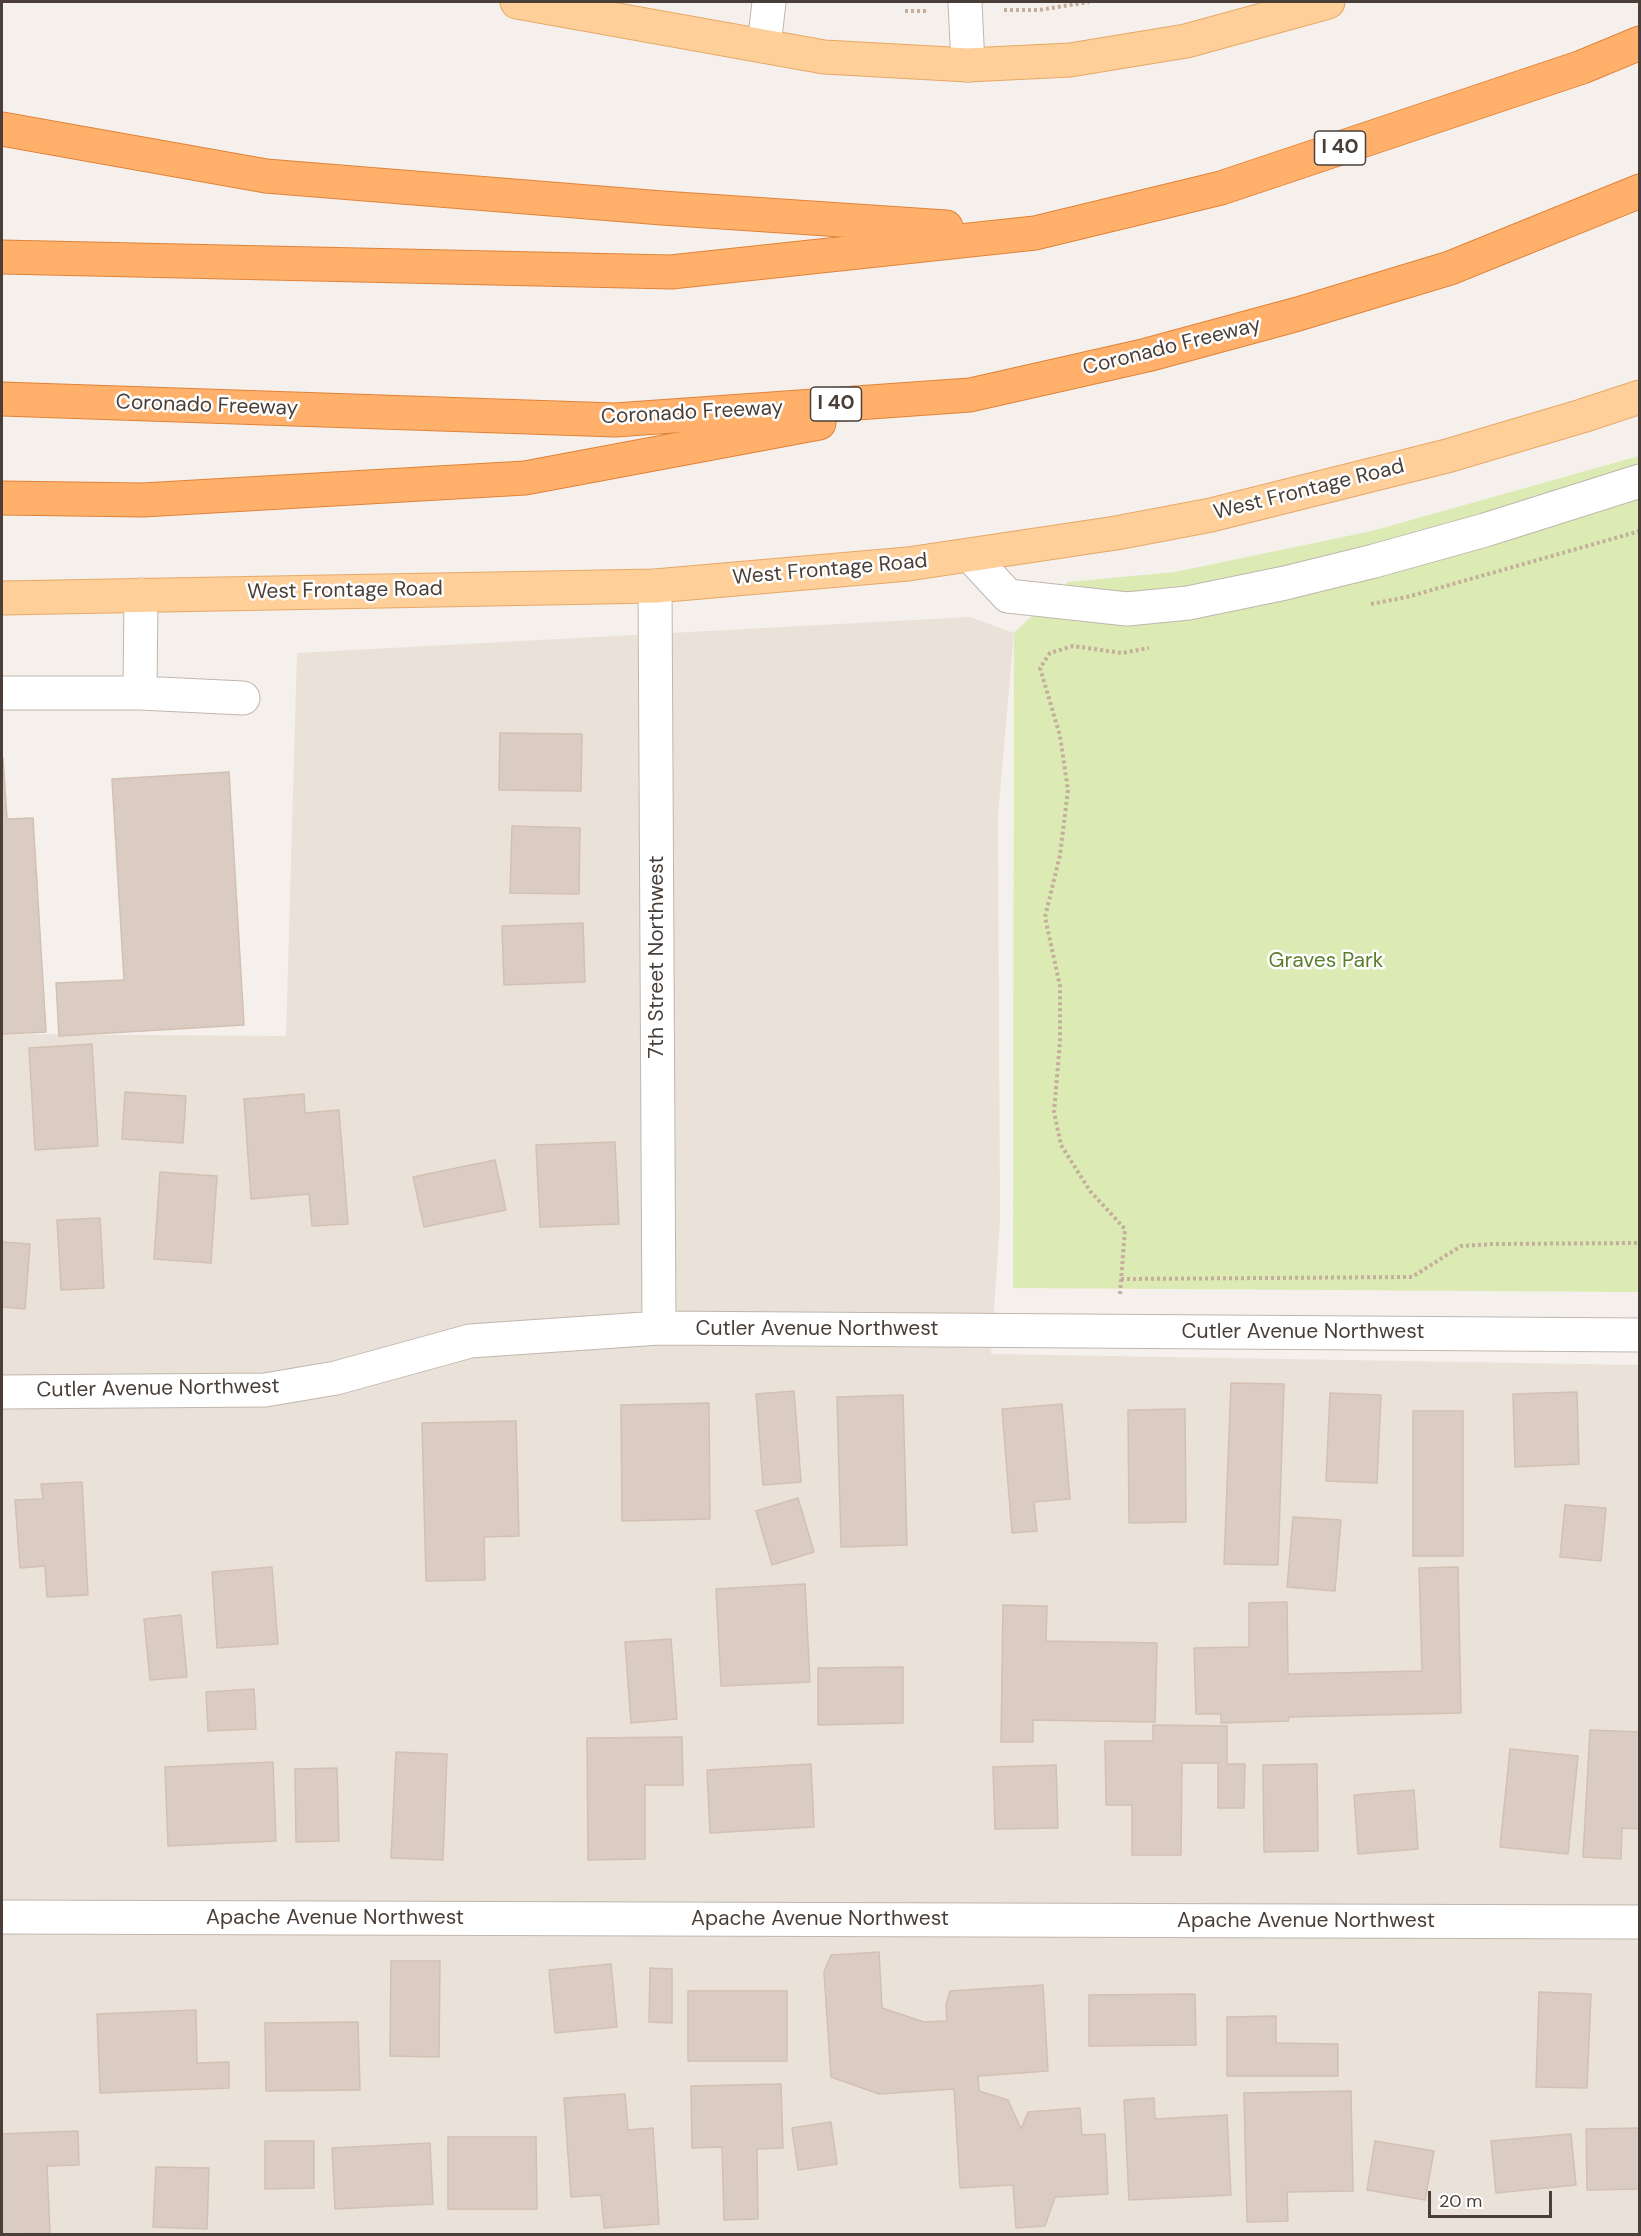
<!DOCTYPE html>
<html>
<head>
<meta charset="utf-8">
<style>
	body { margin:0 }
	#map { position:relative; width:1641px; height:2236px; overflow:hidden; background:#f5f0eb; font-family:"DM Sans",sans-serif }
	canvas { display:block }
	.frame { position:absolute; inset:0; border:3px solid #4a3f38; pointer-events:none }
	.scale { position:absolute; left:1428px; top:2191px; width:124px; height:27px; box-sizing:border-box; border:3px solid #4a3f38; border-top:0; padding-left:8px; font-size:18px; line-height:21px; white-space:nowrap; color:#4a3f38; -webkit-text-stroke:4px #fff; paint-order:stroke }
</style>
</head>
<body>
<div id="map">
<canvas width="1641" height="2236"></canvas>
<div class="frame"></div>
<div class="scale">20 m</div>
</div>
<script>
const context = document.querySelector('canvas').getContext('2d');
context.lineJoin = 'round';
function fill(path, color) { context.fillStyle = color; context.fill(path, 'evenodd'); }
function trace(path, color, width, dash) { context.strokeStyle = color; context.lineWidth = width; context.lineCap = dash ? 'butt' : 'round'; context.setLineDash(dash || []); context.stroke(path); }
function drawText(font, color, halo, rows, align = 'center') {
  context.font = font + ' "DM Sans",sans-serif'; context.lineWidth = 5; context.setLineDash([]); context.textBaseline = 'middle'; context.strokeStyle = halo; context.fillStyle = color; for (const [text, x, y, turn = 0] of rows) {
    context.save(); context.translate(x, y); context.rotate((+turn || 0) * Math.PI / 180); context.textAlign = isNaN(turn) ? turn : align; if (halo) context.strokeText(text, 0, 0); context.fillText(text, 0, 0); context.restore();
  }
}
const residential = new Path2D(`
	M970,617l44,16 -16,182 2,406 -9,133 648,11v869h-1637v-1200l284,2 11,-383z`);
const green = new Path2D(`
	M1639,456v836l-626,-4 1,-655 54,-51 107,-10 197,-41z`);
const building = new Path2D(`
	M500,733l82,1 -1,57 -82,-1z
	M3,758l4,61 26,-1 13,214 -44,2v-275z
	M229,772l15,253 -185,11 -3,-53 68,-3 -12,-201z
	M512,826l68,2 -1,66 -69,-1z
	M583,923l2,59 -81,3 -2,-59z
	M92,1044l6,102 -63,4 -6,-102z
	M125,1092l61,4 -3,47 -61,-4z
	M304,1094l1,19 34,-3 9,114 -36,2 -3,-32 -58,5 -7,-100z
	M615,1142l4,82 -79,3 -4,-82z
	M495,1160l11,50 -82,17 -11,-50z
	M160,1172l57,4 -6,87 -57,-4z
	M100,1218l4,70 -43,2 -4,-70z
	M2,1242l28,2 -5,65 -23,-2z
	M1231,1383l53,1 -6,181 -54,-1z
	M794,1391l7,91 -38,3 -7,-91z
	M1577,1392l2,72 -64,3 -2,-73z
	M1330,1393l51,2 -4,88 -51,-2z
	M903,1395l4,150 -66,2 -4,-150z
	M709,1403l1,116 -88,2 -1,-116z
	M1062,1404l8,95 -36,3 3,29 -25,2 -10,-124z
	M1185,1409l1,113 -57,1 -1,-113z
	M1413,1411h50v145h-50z
	M516,1421l3,115 -35,1 1,43 -59,1 -4,-158z
	M82,1482l6,113 -41,2 -2,-31 -25,2 -5,-68 28,-1 -2,-15z
	M798,1498l16,54 -42,13 -16,-54z
	M1565,1505l41,3 -5,53 -41,-4z
	M1293,1517l48,3 -6,71 -48,-4z
	M272,1567l6,77 -61,4 -5,-76z
	M1458,1567l3,146 -172,4 -1,4 -67,2v-9h-25l-2,-66 55,-1v-44l38,-1 1,72 134,-3 -3,-103z
	M805,1584l5,98 -89,4 -5,-97z
	M1003,1605l44,1 -1,35 111,2 -2,79 -122,-2v22h-32z
	M181,1615l6,62 -37,3 -6,-61z
	M671,1639l6,80 -46,4 -6,-81z
	M903,1667v56l-85,2v-57z
	M254,1689l2,40 -48,2 -2,-39z
	M1153,1725l74,1v38h18l-1,44h-26v-45h-36l-1,92h-49v-50h-26l-1,-64h48z
	M1590,1730l50,2v97l-18,-1 -1,31 -38,-2z
	M682,1737l1,48h-38v74l-57,1 -1,-122z
	M1510,1749l68,7 -10,98 -68,-7z
	M396,1752l51,2 -4,106 -52,-2z
	M273,1762l3,79 -108,5 -3,-79z
	M811,1764l3,63 -104,6 -3,-63z
	M1317,1764l1,87 -54,1 -1,-87z
	M1056,1765l2,63 -63,1 -2,-62z
	M337,1768l2,73 -43,1 -1,-73z
	M1414,1790l4,59 -60,5 -4,-59z
	M879,1952l3,56 42,14 23,-1 -1,-16 4,-14 93,-6 5,86 -70,5 1,15 29,9 13,29 7,-17 52,-4 2,27 23,-1 3,60 -53,3 -10,29 -29,2 -3,-43 -53,3 -6,-99 -75,5 -48,-17 -7,-105 7,-17z
	M391,1961h49l-1,96 -49,-1z
	M611,1964l6,63 -62,6 -6,-63z
	M650,1968l22,1v54l-23,-1z
	M688,1991h99v70h-99z
	M1539,1992l52,2 -4,94 -51,-1z
	M1195,1994l1,51 -107,1v-51z
	M196,2010l1,53 32,-1v26l-129,5 -3,-79z
	M1276,2016v27l62,1v32h-111v-59z
	M358,2022l2,68 -94,1 -1,-68z
	M781,2084l2,64 -26,1 1,70 -34,1 -2,-73 -30,1 -1,-62z
	M1351,2091l2,100 -66,1 1,29 -41,1 -3,-129z
	M625,2094l3,36 25,-2 6,96 -55,4 -3,-33 -30,2 -7,-99z
	M1154,2098l1,21 72,-4 4,80 -102,5 -5,-100z
	M831,2122l6,42 -39,6 -6,-42z
	M1640,2128v61l-53,1 -1,-61z
	M78,2131l1,34 -32,1 3,67 -48,1v-100z
	M1571,2134l5,51 -80,8 -5,-52z
	M448,2137h88l1,72h-89z
	M265,2141h49v47l-49,1z
	M1375,2141l59,10 -9,49 -58,-10z
	M430,2143l3,61 -98,5 -3,-61z
	M156,2167l53,1 -2,61 -54,-2z`);
const path = new Path2D(`
	M1004,10h35l50,-8
	M905,11h23
	M1371,604l36,-7 233,-66
	M1121,1279l291,-2 49,-31 34,-2 145,-1
	M1120,1294l5,-65 -35,-38 -29,-46 -7,-33 6,-71v-55l-15,-69 15,-62 8,-65 -8,-54 -20,-68 10,-15 23,-7 49,7 27,-5`);
const minor = new Path2D(`
	M965,2l3,63
	M764,46l5,-44
	M970,555l38,41 119,13 61,-6 97,-20 89,-22 111,-31 155,-49
	M655,586l4,742
	M2,693h138l103,5
	M140,693l1,-98
	M2,1392l263,-2 71,-12 134,-37 189,-13 981,7
	M2,1917l1638,5`);
const major = new Path2D(`
	M517,2l307,55 144,8 102,-5 116,-19 142,-39
	M2,598l653,-12 253,-22 208,-31 95,-18 236,-59 135,-40 58,-19`);
const highway = new Path2D(`
	M2,129l264,47 396,32 284,19
	M2,257l669,15 364,-39 186,-45 361,-121 58,-24
	M2,399l613,21 355,-25 177,-40 151,-41 152,-46 190,-77
	M2,498l141,2 382,-22 294,-55`);
const shields = [
	[1340,148,51],
	[836,404,51]
];
const shieldNames = [
	["I 40",1340,148],
	["I 40",836,404]
];
const streetNames = [
	["Coronado Freeway",1172,347,-14],
	["Coronado Freeway",207,406,2],
	["Coronado Freeway",692,413,-3],
	["West Frontage Road",1309,490,-14],
	["West Frontage Road",830,570,-5],
	["West Frontage Road",345,591,-1],
	["7th Street Northwest",657,957,-90],
	["Cutler Avenue Northwest",817,1329],
	["Cutler Avenue Northwest",1303,1332],
	["Cutler Avenue Northwest",158,1389,-1],
	["Apache Avenue Northwest",335,1918],
	["Apache Avenue Northwest",820,1919],
	["Apache Avenue Northwest",1306,1921]
];
const parkNames = [
	["Graves Park",1326,961]
];
fill(residential, '#eae1d9');
fill(green, '#dceab3');
fill(building, '#daccc3');
trace(building, '#d3c0b2', 1.5);
trace(minor, '#c1b6ad', 35);
trace(major, '#e7a867', 35);
trace(highway, '#e18239', 35);
trace(path, '#c4af9d', 4, [3, 3]);
trace(minor, '#fff', 33);
trace(major, '#ffcf9a', 33);
trace(highway, '#ffb16c', 33);
for (const [x, y, w] of shields) { const box = new Path2D(); box.roundRect(x - w / 2, y - 17, w, 34, 4.5); context.fillStyle = '#fff'; context.fill(box); trace(box, '#4a3f38', 1.5); }
drawText('bold 20px', '#4a3f38', null, shieldNames);
drawText('21px', '#4a3f38', '#fff', streetNames);
drawText('21px', '#5a7e29', '#fff', parkNames);
</script>
</body>
</html>
